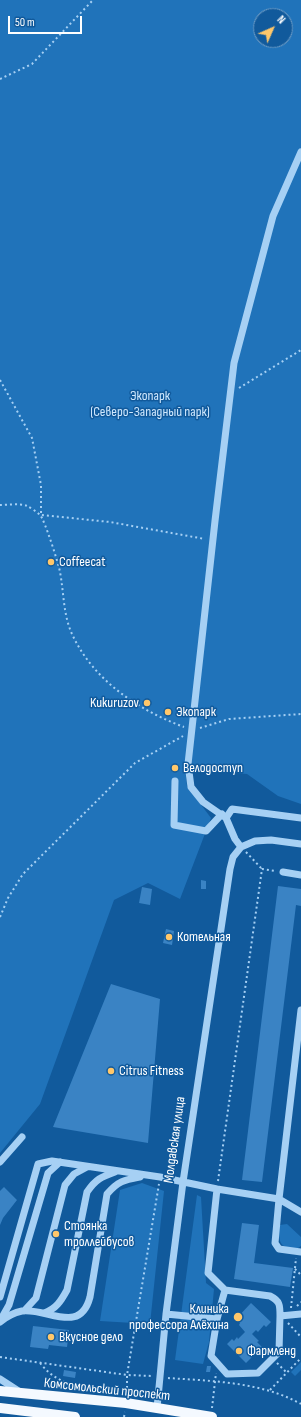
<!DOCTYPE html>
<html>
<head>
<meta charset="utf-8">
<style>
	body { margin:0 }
	#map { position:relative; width:301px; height:1417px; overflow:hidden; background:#115a9c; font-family:"Sofia Sans Condensed",sans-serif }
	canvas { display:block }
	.north { position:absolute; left:253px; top:8px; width:40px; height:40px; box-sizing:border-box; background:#115a9c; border:1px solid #709cc4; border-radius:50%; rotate:45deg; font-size:11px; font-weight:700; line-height:16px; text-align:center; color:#fff }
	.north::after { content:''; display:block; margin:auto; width:14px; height:18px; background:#ffc76a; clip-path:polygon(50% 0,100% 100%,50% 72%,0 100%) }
	.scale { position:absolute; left:8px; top:16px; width:74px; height:18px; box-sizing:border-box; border:2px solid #fff; border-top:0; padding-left:5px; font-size:12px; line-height:14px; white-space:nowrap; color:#fff; -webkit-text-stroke:3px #115a9c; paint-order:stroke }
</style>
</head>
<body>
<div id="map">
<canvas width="301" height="1417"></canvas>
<div class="north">N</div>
<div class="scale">50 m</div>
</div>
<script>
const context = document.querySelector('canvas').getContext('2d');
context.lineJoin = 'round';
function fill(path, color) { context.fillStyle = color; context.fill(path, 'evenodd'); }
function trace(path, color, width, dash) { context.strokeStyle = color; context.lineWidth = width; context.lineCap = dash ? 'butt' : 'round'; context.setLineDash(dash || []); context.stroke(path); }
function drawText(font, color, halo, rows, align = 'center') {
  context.font = font + ' "Sofia Sans Condensed",sans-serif'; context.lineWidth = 3; context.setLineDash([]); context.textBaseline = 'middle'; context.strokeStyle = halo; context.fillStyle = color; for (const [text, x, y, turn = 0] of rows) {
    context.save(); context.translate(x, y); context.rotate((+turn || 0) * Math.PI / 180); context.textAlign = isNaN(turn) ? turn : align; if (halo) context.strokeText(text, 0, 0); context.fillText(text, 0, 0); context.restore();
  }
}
const green = new Path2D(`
	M0,0h301v804l-23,-8 -31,-22 -62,-6 2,18 24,32 -31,81 -32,-16 -34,17 -74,204 -40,49zM261,16h24v24h-24z
	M142,1183l22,8 -14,133 -50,-3 20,-131z
	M197,1195l4,2 5,86 8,6 -5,53 -6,22 -28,-4z
	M287,1224l14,13v9l-3,2c-19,1 -20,-6 -18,-23z
	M301,1362v8l-6,6 -4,-4z`);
const building = new Path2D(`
	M201,880l5,1v8h-5z
	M278,886l23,3v17l-5,-1 -34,277 -20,-2z
	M142,887l10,2 -2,16 -11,-2z
	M166,929l8,2 -2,14 -9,-2z
	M111,984l49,15 -12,144 -95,-16z
	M4,1187l13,13 -14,18 -3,7v-34z
	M242,1223l17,2 -5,38 39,5 -3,19 -56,-8z
	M251,1303l20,19 -5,5 -2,-2 -6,7 -2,-2 -4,4 7,7 -2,1 5,5 -16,16 -19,-19 5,-5 2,2 3,-4 1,2 7,-7 -6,-7 1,-2 -4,-4z
	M33,1326l36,4 -2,17 -18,-2 -1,4 -18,-2z
	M207,1366h4l-1,6h-4z
	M64,1370l12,2 -1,6 -12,-2z`);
const path = new Path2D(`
	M0,79l32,-15 61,-64
	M0,380l32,58 9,47v30l69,7 95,17
	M239,388l62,-38
	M0,505c8,0 20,-2 27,1 4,2 10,6 13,9 4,3 19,50 20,57 4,21 3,42 12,62 21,46 66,76 112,93
	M200,728l29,-9 72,-5
	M246,852l16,17
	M0,917l8,-19 15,-24 112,-111 48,-27
	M218,1181l44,-312 13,2
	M295,1269l6,6
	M297,1306l4,-4
	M291,1308l5,-50
	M288,1323l13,14
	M0,1357l127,18 25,1
	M40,1363c11,14 25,21 43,25
	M277,1363l10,10
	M168,1378c44,3 94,4 133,26
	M270,1390l31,-32
	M127,1393v-18l32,-191
	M212,1408l4,-35
	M124,1417l1,-5`);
const minor = new Path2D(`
	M175,781l-1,44 32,6 16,-17
	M226,818l6,-9 69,9
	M241,847l-6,-8 -9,-21 -23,-16 -12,-15 -3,-23 27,-243 19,-158 39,-147 28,-64
	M241,847l14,-6 16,-1 30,4
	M283,872l18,3
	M301,1010l-22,189 -4,44 4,6 22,3
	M0,1162l22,-25
	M217,1189l-9,84 17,17 45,6c10,5 10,9 10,20l21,-2
	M225,1290l-8,29 -6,37 16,18 31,-1 21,-21 1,-36
	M0,1297l38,-133 14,-3 108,16 57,12 62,10 22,13
	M24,1311l12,-13 29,-113 9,-11 13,-7
	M44,1313c12,-4 17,-12 23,-23l20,-98c9,-13 14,-15 28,-20
	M166,1314l51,5
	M1,1319l8,-14 39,-132 12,-11
	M0,1322c7,-6 13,-9 22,-11 26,-3 58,24 68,-14l17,-103c11,-13 17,-14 33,-17
	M0,1379l20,13
	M157,1408l9,-94 17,-132 47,-313 3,-12 8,-10`);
const major = new Path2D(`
	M0,1391l126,12 86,14
	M0,1408l75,9`);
const markers = [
	[51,562,4,"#ffc76a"],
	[147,703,4,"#ffc76a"],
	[168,712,4,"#ffc76a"],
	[175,768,4,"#ffc76a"],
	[169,937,4,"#ffc76a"],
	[111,1071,4,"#ffc76a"],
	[56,1234,4,"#ffc76a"],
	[238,1317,5,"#ffc76a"],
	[51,1337,4,"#ffc76a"],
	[239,1351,4,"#ffc76a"]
];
const parkNames = [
	["Экопарк",150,396],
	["(Северо-Западный парк)",150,412]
];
const poiNames = [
	["Coffeecat",59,562],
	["Kukuruzov",139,703,"right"],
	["Экопарк",176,712],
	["Велодоступ",183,768],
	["Котельная",177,937],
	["Citrus Fitness",119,1071],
	["Стоянка",64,1226],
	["троллейбусов",64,1242],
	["Клиника",229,1309,"right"],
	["профессора Алёхина",229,1325,"right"],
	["Вкусное дело",59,1337],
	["Фармленд",247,1351]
];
const streetNames = [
	["Молдавская улица",175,1140,-82],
	["Комсомольский проспект",107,1390,6]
];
fill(green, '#2073ba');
fill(building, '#3a83c4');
trace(path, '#a6d0f4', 2, [2, 3]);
trace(minor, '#a6d0f4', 7);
trace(major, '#f4f9ff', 10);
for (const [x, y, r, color] of markers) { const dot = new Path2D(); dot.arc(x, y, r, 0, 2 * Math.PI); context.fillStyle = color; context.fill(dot); trace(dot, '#115a9c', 1.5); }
drawText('14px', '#cfe8fe', '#115a9c', parkNames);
drawText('14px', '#fff', '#115a9c', poiNames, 'left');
drawText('14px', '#fff', '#115a9c', streetNames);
</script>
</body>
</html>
